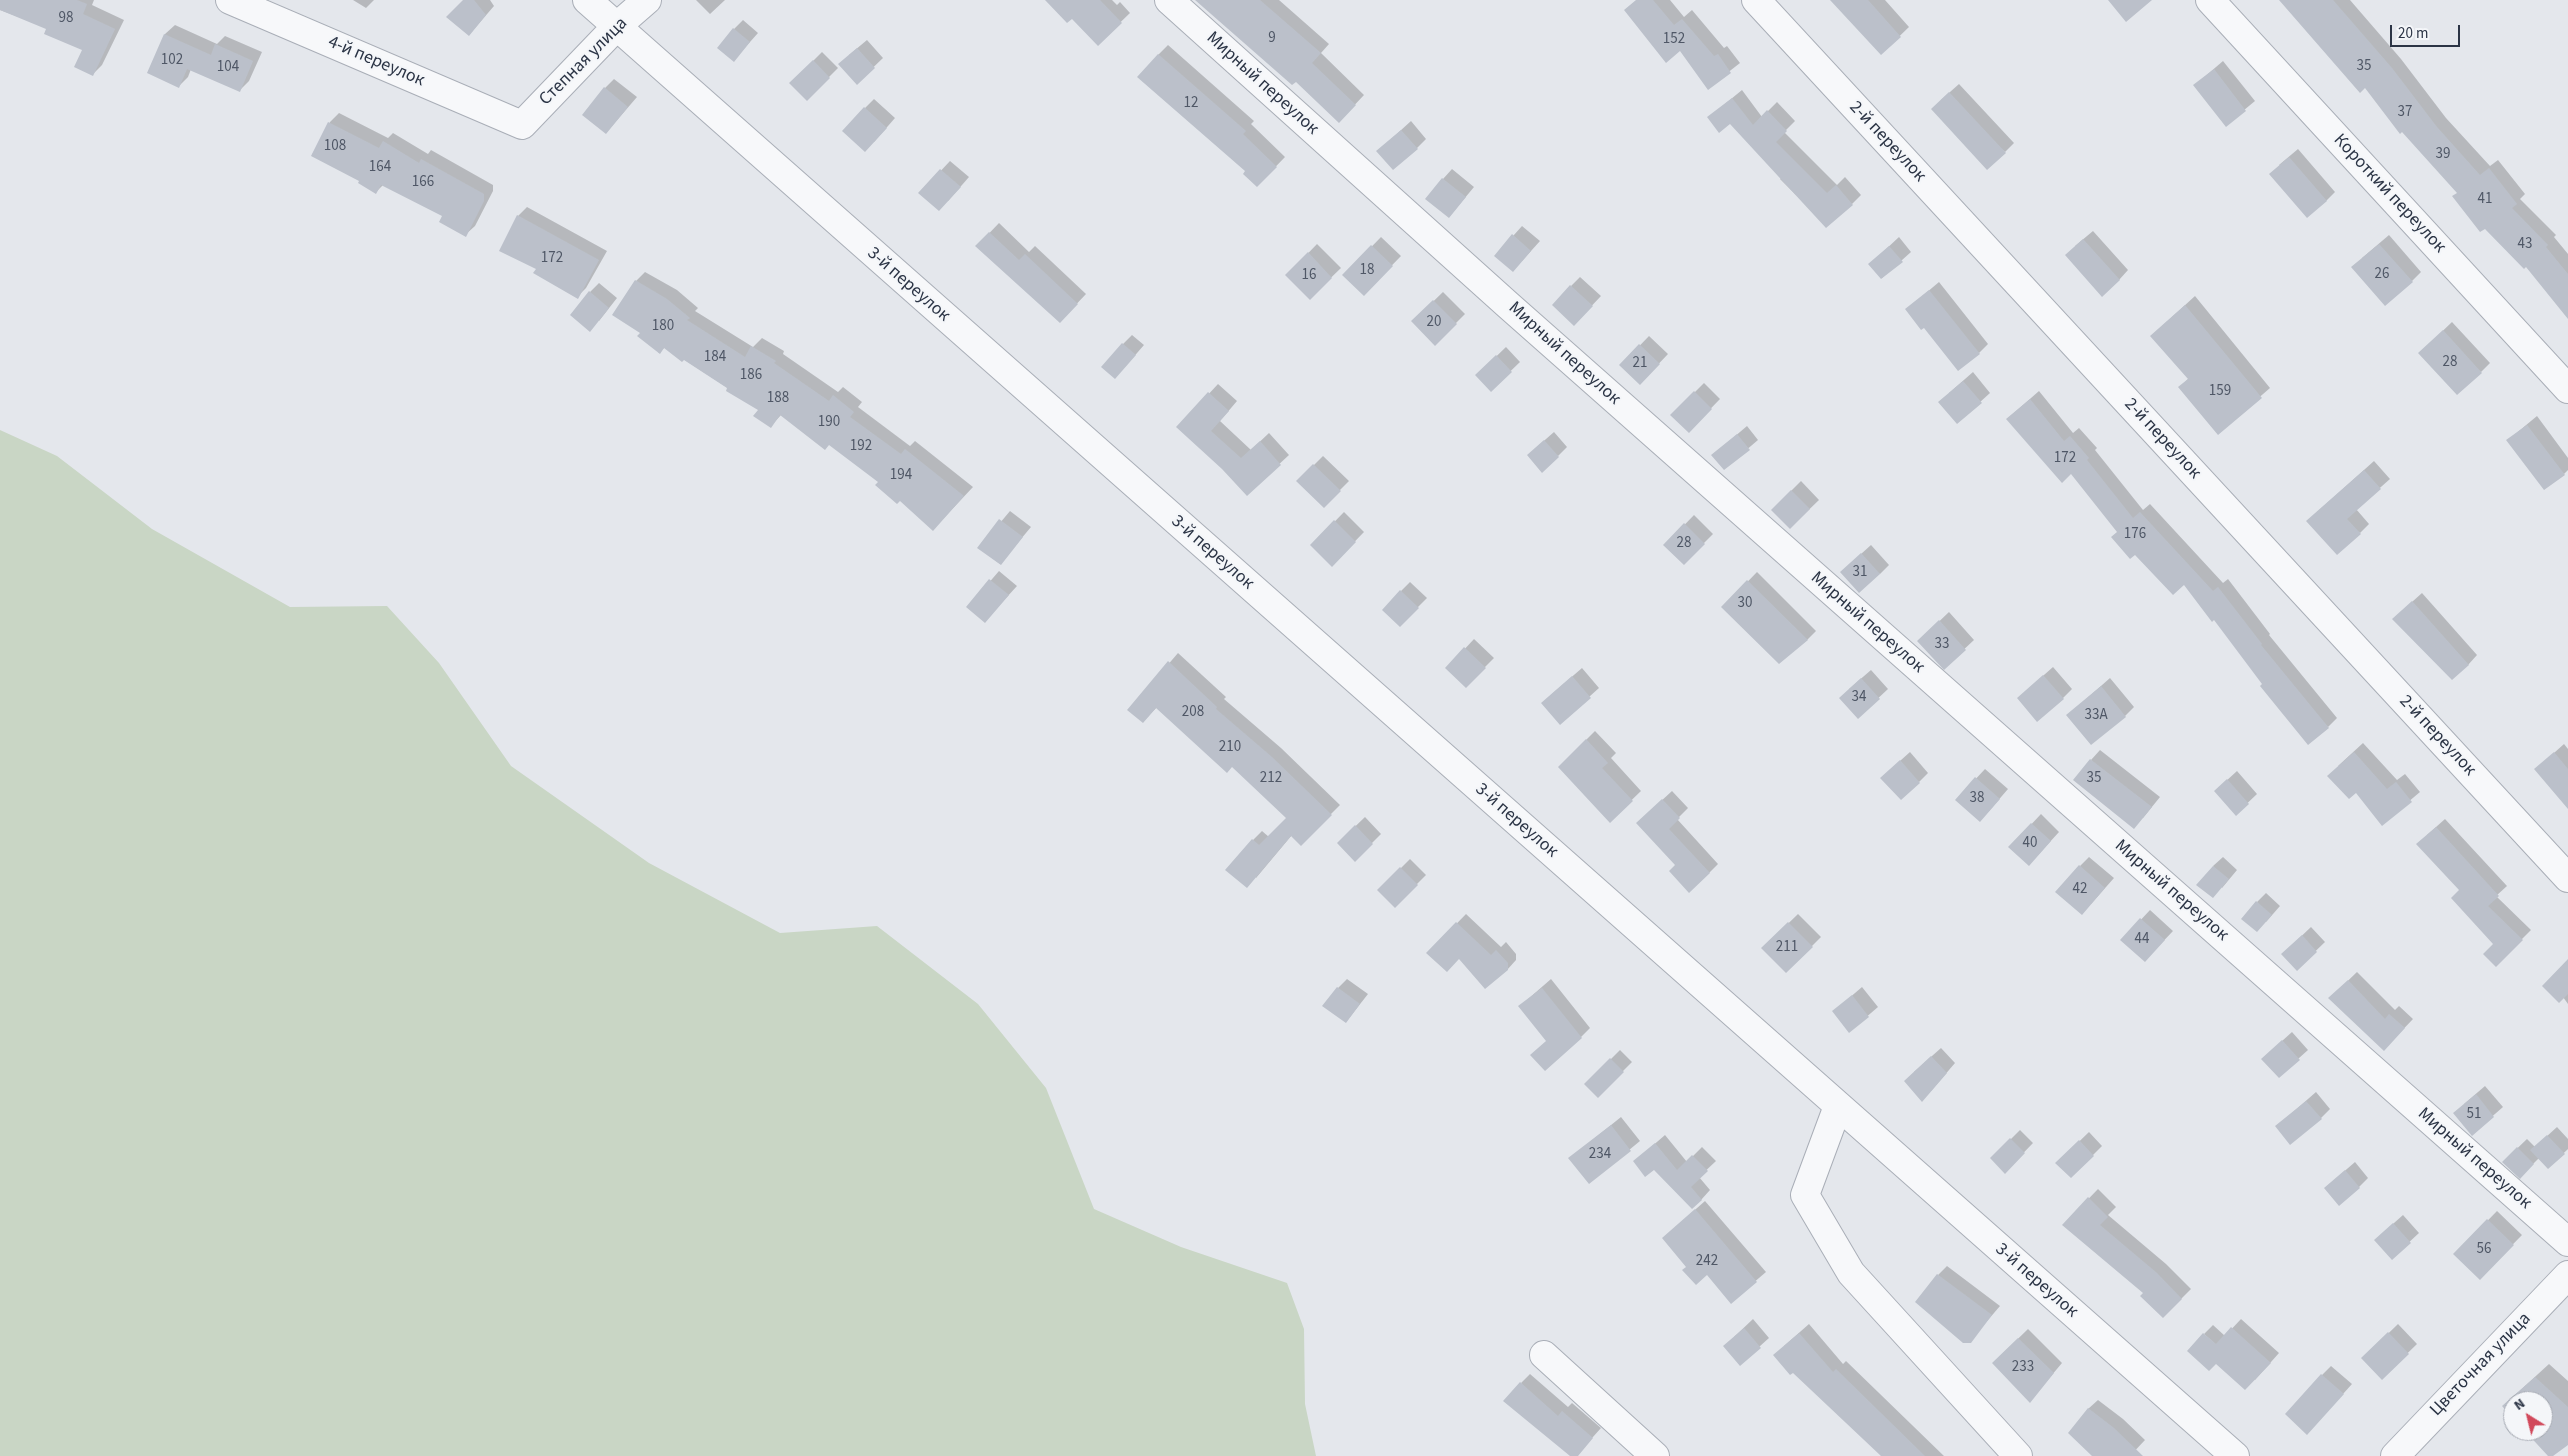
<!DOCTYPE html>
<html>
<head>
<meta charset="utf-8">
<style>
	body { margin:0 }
	#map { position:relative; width:2568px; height:1456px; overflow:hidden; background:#e4e7ec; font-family:"Source Sans 3",sans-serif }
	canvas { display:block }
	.north { position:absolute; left:2503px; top:1391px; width:50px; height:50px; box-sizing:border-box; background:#f4f6f9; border:1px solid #a4a8b1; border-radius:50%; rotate:324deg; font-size:14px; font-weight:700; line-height:20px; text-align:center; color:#2b3445 }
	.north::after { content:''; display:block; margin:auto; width:18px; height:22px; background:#d1495b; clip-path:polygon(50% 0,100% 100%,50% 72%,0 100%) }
	.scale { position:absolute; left:2390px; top:25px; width:70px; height:22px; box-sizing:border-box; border:2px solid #2b3445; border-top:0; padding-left:6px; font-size:15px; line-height:18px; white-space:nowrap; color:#2b3445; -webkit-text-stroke:4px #f4f6f9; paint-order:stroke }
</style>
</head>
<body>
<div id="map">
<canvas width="2568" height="1456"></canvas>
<div class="north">N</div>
<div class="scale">20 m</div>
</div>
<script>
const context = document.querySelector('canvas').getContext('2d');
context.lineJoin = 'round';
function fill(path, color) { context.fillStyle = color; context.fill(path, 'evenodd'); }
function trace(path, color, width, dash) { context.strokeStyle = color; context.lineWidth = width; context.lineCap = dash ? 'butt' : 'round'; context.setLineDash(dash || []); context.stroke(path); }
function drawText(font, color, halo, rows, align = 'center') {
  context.font = font + ' "Source Sans 3",sans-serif'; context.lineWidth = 4; context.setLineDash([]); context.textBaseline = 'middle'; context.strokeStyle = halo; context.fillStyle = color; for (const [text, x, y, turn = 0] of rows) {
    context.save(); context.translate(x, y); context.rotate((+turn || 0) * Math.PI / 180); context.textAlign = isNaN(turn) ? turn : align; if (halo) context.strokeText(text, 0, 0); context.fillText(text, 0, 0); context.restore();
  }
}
const green = new Path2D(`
	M0,430l57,26 95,73 138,78 97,-1 52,57 72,103 138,97 131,70 97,-7 101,78 68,84 48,121 87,38 106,36 17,46 1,75 11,52h-1316z`);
const shadow = new Path2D(`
	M0,0h94l-2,5 32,15 -22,45 -9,9 -10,-25 -35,-21 -48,-18z
	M353,0h21l-8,8z
	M465,0h25l4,6 -25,29z
	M696,0h29l-15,14z
	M1057,0h55l5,5 3,-3 10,11 -32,31z
	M1197,0h82l50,44 -8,9 43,42 -16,17 -52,-32z
	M1636,0h34l14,17 8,-7 32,38 3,-2 13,17 -32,25 -28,-39z
	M1832,0h53l24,27 -28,27z
	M2281,0h69l51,59 45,59 44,48 8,-6 27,34 -5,5 36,36 -2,2 14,17v57l-110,-119 -93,-106z
	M743,20l15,13 -24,27v-31z
	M175,25l42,19 8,-8 37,16 -13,29 -9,9 -49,-21 -3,8 -9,9 -31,-14 17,-38z
	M867,40l16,18 -26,25 -8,-28z
	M1168,45l86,76 -3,3 34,33 -28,29 -99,-131z
	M822,52l16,16 -31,31 -16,-16z
	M2223,61l32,40 -29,24 -31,-40z
	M614,79l23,18 -31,36 -1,-45z
	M1959,84l55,59 -9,9 -64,-52z
	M1742,90l20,27 15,-15 18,19 -11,11 53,53 8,-8 16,18 -9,9 -56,-9 -16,-16 2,-2 -52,-54 -21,-6z
	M874,99l21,19 -21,24 -9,-34z
	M339,113l49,25 5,-5 35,21 3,-4 62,35v6l-18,35 -10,9 -21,-20 -61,-30 -7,7 -16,-12 -48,-25 18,-33z
	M1411,121l15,18 -9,9 -39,3z
	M2298,149l37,43 -9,9 -47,-36z
	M950,161l19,16 -21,24 -28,-8z
	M1452,169l22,18 -25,30 -6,-38z
	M527,207l80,44 -21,37 -9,9 -39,-28 -20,-53z
	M999,223l30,29 6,-6 51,48 -17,18 -92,-66z
	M1522,226l18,15 -18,20 -26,-6z
	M2093,231l35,39 -9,10 -44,-34z
	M2389,235l32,37 -9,9 -50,-23z
	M1381,237l20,19 -37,38 -20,-19z
	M1899,237l12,15 -29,26 -12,-14z
	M1317,244l24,24 -31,30 -23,-23z
	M645,272l32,18 21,18 -3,3 58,36 9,-9 22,13 -1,3 55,38 5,-5 19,15 -4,5 52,39 5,-5 58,46 -31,33 -63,-38 -50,-39 -48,-28 -10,11 -11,-17 -95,-62 -6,6 -17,-21 -6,-51z
	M1580,277l21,19 -18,19 -12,-29z
	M1939,282l49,62 -9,9 -55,-27 -17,-17z
	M599,283l18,15 -18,23 -9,-29z
	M1443,292l22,22 -30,30 -22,-23z
	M2195,296l75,92 -52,45 -38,-46 9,-9 -28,-51z
	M2452,322l38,41 -9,9 -52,-28z
	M1132,335l12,10 -20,23 -1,-24z
	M1649,336l19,18 -19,20 -28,-9z
	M1506,347l14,15 -29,28 -14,-15z
	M1973,372l17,21 -33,30 -8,-30z
	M1704,383l16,16 -31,32 -17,-16z
	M1218,384l19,17 -17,20 31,29 18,-17 20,22 -42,39 -24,-26 -45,-41z
	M2039,391l34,42 6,-5 18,20 -2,2 48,60 7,-6 73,79 5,-4 42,55 -1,1 68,83 -9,9 -65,-43 -48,-65 -31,-36 -66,-51 -47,-60 -64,-53z
	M2537,416l31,42v12l-4,4 -56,-34z
	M1747,426l11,14 -34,29 -11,-14z
	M1554,432l13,15 -9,9 -20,-10z
	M1323,456l26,25 -25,25 -26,-25z
	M2374,461l16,18 -34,30 13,15 -9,9 -43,-21z
	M1801,481l18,19 -29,28 -18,-18z
	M1010,511l21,16 -31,37 -21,-16z
	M1344,512l20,20 -32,33 -20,-20z
	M1694,515l19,19 -29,29 -19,-18z
	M1871,545l18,20 -9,9 -29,-11z
	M999,571l18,15 -32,35 -17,-14z
	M1757,572l59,59 -9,9 -84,-33z
	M1410,582l17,16 -18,18 -8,-25z
	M2422,593l55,62 -9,10 -65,-55z
	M1949,612l25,28 -30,28 -16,-36z
	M1474,639l20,19 -28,28 -19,-18z
	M1178,653l48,44 -2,2 57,49 59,57 -39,39 -9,-9 -36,43 -3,-38 9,-9 7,6 19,-20 -55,-51 -76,-59 -14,15 -14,-12z
	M2053,667l19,22 -9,9h-45z
	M1582,668l17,20 -39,35 -8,-29z
	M1871,670l17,19 -30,28 -9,-28z
	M2110,678l24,29 -9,9 -57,-1z
	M1595,731l21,22 -5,5 30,33 -31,30 -51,-54z
	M2363,743l34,37 8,-6 15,18 -38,32 -44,-58z
	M2564,744l4,5v58l-32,-38z
	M2100,750l60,47 -17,21 -52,-58z
	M1910,752l18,21 -9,9 -28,-13z
	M1985,769l23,20 -19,22 -33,-11z
	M2237,771l20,23 -21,20 -11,-32z
	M1672,791l16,17 -11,11 41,45 -9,9 -32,-8 -30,-51z
	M2041,814l18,18 -21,23 -28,-8z
	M1365,817l16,17 -26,26 -17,-17z
	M2445,819l62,67 -11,10 35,34 -35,35 -1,-21 -68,-109z
	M2089,857l25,21 -23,26 -11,-38z
	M2223,857l14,13 -15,18 -9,-22z
	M1410,859l16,16 -31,31 -16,-16z
	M2266,893l14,13 -14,16 -9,-20z
	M2150,910l23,21 -19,20 -32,-11z
	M1466,914l35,33 5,-5 10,12v6l-9,10 -47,-13 -32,-4z
	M1798,914l23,23 -35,35 -23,-24z
	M2311,927l14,15 -28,27 -5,-24z
	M2568,961v43l-5,-7z
	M2357,972l38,38 4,-4 14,13 -20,21 -63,-42z
	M1347,979l21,15 -22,28 -8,-34z
	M1551,979l39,49 -9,9 -34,4 -27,-35z
	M1862,987l16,20 -28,24 -16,-20z
	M2292,1032l16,18 -29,26 -7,-26z
	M1941,1048l14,15 -24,28 -17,-19z
	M1620,1050l12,12 -34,34 -12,-12z
	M2485,1086l18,21 -31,27 -8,-30z
	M2316,1092l14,17 -9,9 -44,8z
	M1621,1117l19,24 -51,42 -19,-25z
	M2557,1127l11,12v10l-20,19 -9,-10 -19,19 -17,-15 24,-23 8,8z
	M2020,1130l13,13 -28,29 -13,-14z
	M2089,1132l13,14 -31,31 -14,-14z
	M1665,1135l22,27 15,-15 14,14 -17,16 11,13 -9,10 -47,-32 -19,-7z
	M2355,1162l13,16 -9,9 -34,1z
	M2098,1189l18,18 -8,8 58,49 25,25 -28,28 -18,-24 -81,-69z
	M1705,1201l61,71 -35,30 -23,-29 -21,-7 -24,-28z
	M2497,1211l25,24 -42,43 -25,-24z
	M2403,1215l16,18 -27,25 -7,-27z
	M1947,1266l53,40 -30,35 -32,-66z
	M1753,1319l16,19 -29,26 -6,-27z
	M2241,1319l38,34 -24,27 -51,-46 9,-9 12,11z
	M1809,1324l34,40 3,-3 98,95h-62l-89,-85 -9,-25z
	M2398,1324l19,20 -35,34 -19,-20z
	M2028,1329l34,34 -32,38 -37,-38z
	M2549,1364l19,17v63l-17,12 -24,-25h16v-30h-30v15l-10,-10z
	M2331,1366l21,18 -36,40 6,-49z
	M1530,1374l38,33 4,-4 29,25 -25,28h-4l-51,-73z
	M2098,1400l25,19 22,21 -15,16h-37l-5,-47z`);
const building = new Path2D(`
	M0,0h77l10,4 -4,10 32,15 -22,47 -19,-9 8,-17 -38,-16 2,-5 -46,-19z
	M463,0h11l12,15 -17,21 -23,-19z
	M1045,0h55l22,23 -24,23 -26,-27 -5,4z
	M1195,0h65l61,53 -9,10 44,42 -17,18 -43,-41 -4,3z
	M1636,0h17l21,25 8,-6 32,37 4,-2 13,19 -23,17 -28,-39 -14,12 -42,-53z
	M1830,0h38l33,37 -20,18z
	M2108,0h44l-26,22z
	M2279,0h54l59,68 45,59 43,48 9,-7 28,36 -5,4 36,37 -2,2 22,27v45l-42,-52 -2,2 -39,-40 -5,3 -28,-36 5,-3 -55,-61 -2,2 -35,-46 -5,5z
	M733,28l17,14 -16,20 -17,-14z
	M164,34l47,21 4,-11 38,17 -13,31 -53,-23 -8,19 -32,-15z
	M857,48l18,20 -18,17 -19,-21z
	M1158,54l88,77 -3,3 34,33 -20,20 -14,-13 2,-3 -108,-94z
	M813,60l17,18 -23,23 -18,-18z
	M2214,69l32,42 -20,16 -33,-42z
	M604,87l24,20 -22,27 -24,-19z
	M1949,92l57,61 -19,17 -56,-61z
	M1732,98l21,27 14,-15 20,21 -11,11 51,51 9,-8 17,20 -27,23 -96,-104 -11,9 -12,-16z
	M864,107l23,21 -22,24 -23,-21z
	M328,122l51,26 4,-7 36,22 2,-4 63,35v7l-18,36 -27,-15 3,-6 -61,-31 -5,9 -18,-11 1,-2 -48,-25z
	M1401,130l17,19 -25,21 -17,-19z
	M2289,157l38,44 -20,17 -38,-44z
	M940,169l21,18 -22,24 -21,-18z
	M1442,178l24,19 -17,21 -24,-19z
	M517,215l82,45 -21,39 -45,-26 3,-4 -37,-18z
	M989,232l30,28 6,-6 53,50 -18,19 -85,-77z
	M1512,234l19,17 -18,21 -19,-16z
	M2083,239l37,41 -18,17 -37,-42z
	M2379,244l34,38 -28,24 -34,-39z
	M1371,245l22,21 -29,30 -22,-21z
	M1889,246l14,16 -22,17 -13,-15z
	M1308,252l24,26 -22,22 -25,-25z
	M635,280l32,19 23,19 -3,2 58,37 6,-11 25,15 -2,2 55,38 4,-6 21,17 -4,5 51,37 4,-5 59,47 -31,35 -33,-30 -3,3 -22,-19 3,-3 -49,-37 -4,5 -45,-35 -9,13 -18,-12 5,-6 -32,-19 1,-3 -43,-28 -2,2 -18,-14 -4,6 -23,-18 3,-3 -28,-18z
	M1570,285l23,21 -19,20 -22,-21z
	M1929,290l51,64 -22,17 -34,-43 -3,2 -16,-21z
	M589,291l20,17 -19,24 -20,-17z
	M1433,300l24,24 -22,22 -24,-25z
	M2185,305l77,93 -44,37 -40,-48 10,-8 -38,-43z
	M2443,330l39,43 -25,22 -39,-42z
	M1122,343l14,12 -21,24 -14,-12z
	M1639,344l21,20 -20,21 -21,-20z
	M1496,355l16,17 -21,20 -16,-17z
	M1963,381l19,22 -25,21 -19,-22z
	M1694,391l18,18 -23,24 -19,-18z
	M1208,392l21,19 -18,20 30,27 19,-17 21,24 -34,31 -25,-27 -46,-42z
	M2030,399l34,42 6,-5 19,22 -2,2 46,58 7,-6 73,79 5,-4 44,57 -1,1 68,83 -21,17 -48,-59 2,-2 -48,-64 -2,2 -28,-37 -11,10 -38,-40 -5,4 -19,-22 6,-5 -46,-58 -9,9 -56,-64z
	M2527,425l38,50 -21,15 -38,-50z
	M1737,434l13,16 -26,20 -13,-15z
	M1544,440l15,17 -17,16 -15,-18z
	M1313,464l28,27 -17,17 -28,-27z
	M2364,470l17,19 -34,30 14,15 -24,21 -31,-34z
	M1791,490l19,19 -20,20 -19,-19z
	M999,519l24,18 -22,28 -24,-17z
	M1334,520l22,22 -24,25 -22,-22z
	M1684,523l21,21 -21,21 -21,-20z
	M1861,553l19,21 -21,19 -19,-21z
	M989,579l20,16 -24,28 -19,-16z
	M1747,580l61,60 -29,24 -58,-57z
	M1400,590l19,18 -19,19 -18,-17z
	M2412,601l57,64 -17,15 -60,-61z
	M1939,620l27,30 -22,20 -27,-29z
	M1464,647l22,21 -20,20 -21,-20z
	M1168,661l49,46 -1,2 56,48 60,58 -31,31 -10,-10 -44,52 -22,-18 27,-31 7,6 27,-27 -54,-51 -5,6 -71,-65 -13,15 -16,-13z
	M2043,675l21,24 -27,23 -20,-24z
	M1572,676l19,22 -31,27 -19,-22z
	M1861,678l19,21 -22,20 -19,-21z
	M2101,686l25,31 -35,28 -25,-30z
	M1586,739l22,24 -6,5 31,33 -23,22 -52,-56z
	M2354,752l33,37 9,-7 16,20 -30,24 -26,-33 -7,6 -22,-23z
	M2554,752l14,17v40l-34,-40z
	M2090,759l62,48 -18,22 -61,-49z
	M1900,760l20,23 -19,17 -21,-22z
	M1975,777l25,22 -20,23 -25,-22z
	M2227,779l22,25 -13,12 -22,-25z
	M1662,799l18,19 -11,11 41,44 -21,20 -20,-22 6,-6 -39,-42z
	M2031,823l20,18 -22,25 -21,-19z
	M1355,825l18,19 -18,18 -18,-19z
	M2436,827l63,69 -11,10 35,34 -27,27 -13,-13 10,-10 -42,-46 8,-8 -43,-46z
	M2079,865l26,23 -23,27 -27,-23z
	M2213,866l16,13 -16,19 -17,-13z
	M1400,867l18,18 -23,23 -18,-18z
	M2256,901l16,14 -15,17 -16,-13z
	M2140,918l25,22 -20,22 -25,-22z
	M1456,922l35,33 5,-5 12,13v7l-23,19 -26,-30 -12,13 -21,-19z
	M1788,922l25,25 -27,26 -25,-25z
	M2302,935l15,17 -20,19 -16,-17z
	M2568,959v35l-9,9 -17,-17z
	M2348,980l37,39 4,-5 16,14 -21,23 -56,-53z
	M1337,987l23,17 -14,19 -24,-17z
	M1542,988l40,50 -37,33 -15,-16 16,-14 -28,-35z
	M1852,995l17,22 -20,16 -17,-22z
	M2282,1040l18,20 -21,18 -18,-19z
	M1931,1056l16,17 -25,29 -18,-21z
	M1610,1058l14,14 -26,26 -14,-14z
	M2476,1094l18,23 -22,19 -19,-23z
	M2306,1101l16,18 -32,26 -15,-19z
	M1611,1125l20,26 -42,33 -21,-26z
	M2547,1135l18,19 -17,15 -18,-19z
	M2010,1138l15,15 -20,21 -15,-16z
	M2079,1140l15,16 -23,22 -16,-15z
	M1655,1143l22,27 15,-15 16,16 -17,16 11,13 -10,9 -38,-39 -9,7 -12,-16z
	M2517,1147l17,17 -14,15 -18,-17z
	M2345,1170l15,18 -21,18 -15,-18z
	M2088,1197l20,20 -8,8 57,48 25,26 -19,19 -23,-22 3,-3 -81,-68z
	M1695,1209l62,73 -26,22 -24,-29 -11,10 -14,-15 4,-3 -24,-29z
	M2487,1219l27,26 -34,35 -27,-26z
	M2393,1223l18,20 -19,17 -18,-20z
	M1937,1274l55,41 -21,28h-8l-48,-41z
	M2231,1327l40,36 -26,27 -29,-26 -7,7 -22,-20 16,-18 13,11z
	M1744,1328l17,20 -21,18 -17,-20z
	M2388,1332l21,22 -27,26 -21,-22z
	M1799,1333l34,39 3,-3 89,87h-44l-88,-83 -3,2 -17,-20z
	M2018,1338l36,35 -24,30 -38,-40z
	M2321,1374l23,20 -37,41 -22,-21z
	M2535,1377l33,30v38l-15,11h-5l-23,-25h18v-30h-30v17l-11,-12z
	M1520,1382l38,34 4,-5 31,27 -15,18h-8l-67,-55z
	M2088,1408l26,20 29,28h-51l-24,-23z`);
const minor = new Path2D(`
	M230,0l292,125 94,-98 31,-27
	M587,0l1648,1456
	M1169,0l339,305 1060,937
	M1756,0l812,878
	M2210,0l358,389
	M1838,1106l-33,89 46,78 167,183
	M1544,1355l111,101
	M2395,1456l173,-181`);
const numberNames = [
	["98",66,19],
	["9",1272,39],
	["152",1674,40],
	["102",172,61],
	["35",2364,67],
	["104",228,68],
	["12",1191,104],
	["37",2405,113],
	["108",335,147],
	["39",2443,155],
	["164",380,168],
	["166",423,183],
	["41",2485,200],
	["43",2525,245],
	["172",552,259],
	["18",1367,271],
	["26",2382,275],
	["16",1309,276],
	["20",1434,323],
	["180",663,327],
	["184",715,358],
	["28",2450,363],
	["21",1640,364],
	["186",751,376],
	["159",2220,392],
	["188",778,399],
	["190",829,423],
	["192",861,447],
	["172",2065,459],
	["194",901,476],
	["176",2135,535],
	["28",1684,544],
	["31",1860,573],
	["30",1745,604],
	["33",1942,645],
	["34",1859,698],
	["208",1193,713],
	["33А",2096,716],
	["210",1230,748],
	["212",1271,779],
	["35",2094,779],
	["38",1977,799],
	["40",2030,844],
	["42",2080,890],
	["44",2142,940],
	["211",1787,948],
	["51",2474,1115],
	["234",1600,1155],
	["56",2484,1250],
	["242",1707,1262],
	["233",2023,1368]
];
const streetNames = [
	["4-й переулок",376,62,23],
	["Степная улица",584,62,-45],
	["Мирный переулок",1262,84,42],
	["2-й переулок",1887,142,47],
	["Короткий переулок",2389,194,47],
	["3-й переулок",908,285,41],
	["Мирный переулок",1564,354,42],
	["2-й переулок",2162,439,47],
	["3-й переулок",1212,553,41],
	["Мирный переулок",1867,623,41],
	["2-й переулок",2437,736,47],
	["3-й переулок",1516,821,41],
	["Мирный переулок",2171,891,41],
	["Мирный переулок",2474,1159,41],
	["3-й переулок",2036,1281,41],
	["Цветочная улица",2481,1365,-46]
];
fill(green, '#c9d6c5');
fill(shadow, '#0003');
fill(building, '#bbc0ca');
trace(minor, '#a9aeb7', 30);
trace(minor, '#f7f8fa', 28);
drawText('15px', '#4f5766', null, numberNames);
drawText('18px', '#2b3445', '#f4f6f9', streetNames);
</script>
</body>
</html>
